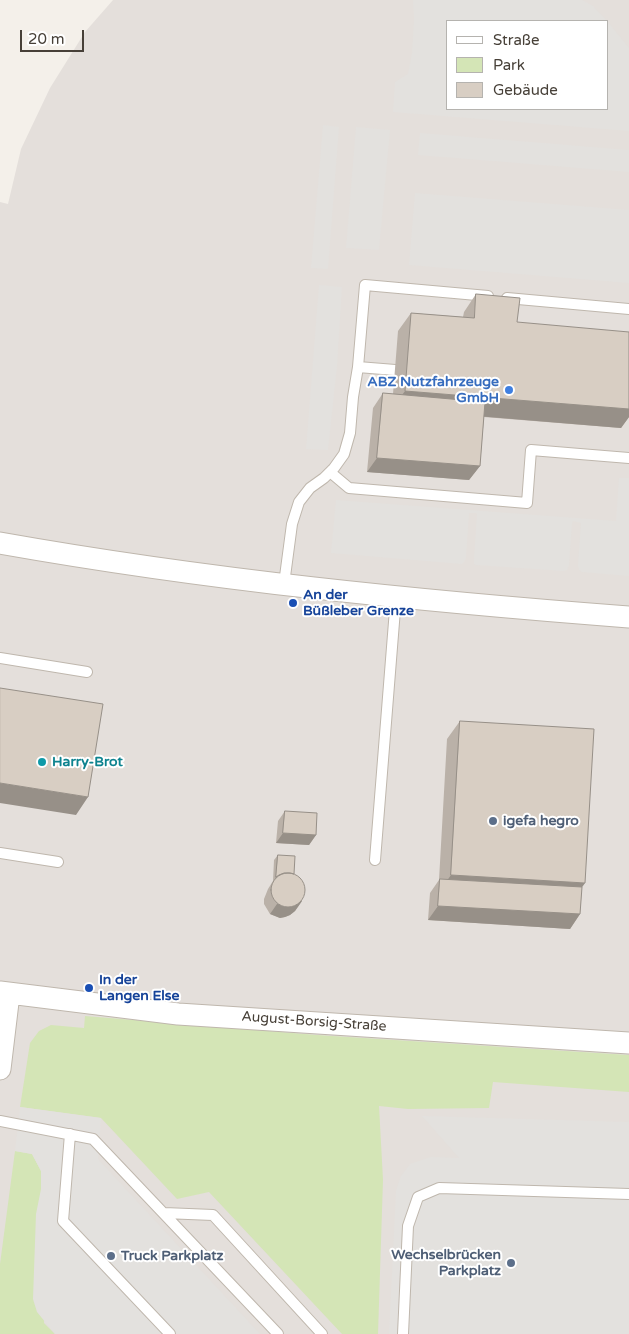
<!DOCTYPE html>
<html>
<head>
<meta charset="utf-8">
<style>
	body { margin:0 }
	#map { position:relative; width:629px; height:1334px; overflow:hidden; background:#f4f0ea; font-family:"Varela Round",sans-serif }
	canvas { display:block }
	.legend { position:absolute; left:446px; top:20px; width:162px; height:90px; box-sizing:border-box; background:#fff; border:1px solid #b5b3af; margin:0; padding:6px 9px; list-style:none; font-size:15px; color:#474038 }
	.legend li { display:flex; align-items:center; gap:10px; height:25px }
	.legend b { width:25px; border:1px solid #b5b3af }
	.scale { position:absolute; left:20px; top:30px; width:64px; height:22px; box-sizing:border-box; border:2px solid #474038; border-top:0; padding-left:6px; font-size:15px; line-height:18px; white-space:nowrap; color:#474038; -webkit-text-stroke:4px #fff; paint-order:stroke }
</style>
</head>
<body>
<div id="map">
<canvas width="629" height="1334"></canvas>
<ul class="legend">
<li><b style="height:6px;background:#fff"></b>Straße</li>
<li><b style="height:14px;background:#d4e5b6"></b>Park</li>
<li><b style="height:14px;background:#d8cec3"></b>Gebäude</li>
</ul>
<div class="scale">20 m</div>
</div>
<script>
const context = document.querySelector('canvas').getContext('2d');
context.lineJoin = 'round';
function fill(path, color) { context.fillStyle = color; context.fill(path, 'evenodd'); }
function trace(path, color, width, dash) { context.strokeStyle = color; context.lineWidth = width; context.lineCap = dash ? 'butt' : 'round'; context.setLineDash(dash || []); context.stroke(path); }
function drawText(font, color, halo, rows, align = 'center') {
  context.font = font + ' "Varela Round",sans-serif'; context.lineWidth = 4; context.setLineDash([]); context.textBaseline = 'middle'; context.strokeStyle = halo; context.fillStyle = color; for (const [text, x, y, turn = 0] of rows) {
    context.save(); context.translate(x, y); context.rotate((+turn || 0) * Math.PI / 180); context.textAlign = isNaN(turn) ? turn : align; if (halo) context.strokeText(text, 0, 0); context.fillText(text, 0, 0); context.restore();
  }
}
const industrial = new Path2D(`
	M113,0h516v1334h-629v-1132l8,2 13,-55 29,-61 35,-56zM448,21h160v88h-160z`);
const green = new Path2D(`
	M85,1016l232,19 312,20v37l-136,-10 -4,26 -81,1 -29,-3 4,74 -5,154h-36l-133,-142 -32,7 -76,-81 -81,-11 10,-64 9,-12 12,-6 33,3z
	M15,1151l17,3 9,17v18l3,134 11,11h-55v-70z`);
const parking = new Path2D(`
	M413,0h169l11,6 14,15h-159v88h160v-87l21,26v83l-236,-19 2,-30 13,-8 4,-21 2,-34z
	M323,125l16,2 -11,142 -17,-1z
	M356,127l34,3 -11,120 -33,-2z
	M420,133l209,17v22l-211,-17z
	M415,193l214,17v73l-220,-18z
	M319,285l23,2 -5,79 -9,84 -22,-1z
	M619,478h10v98l-47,-4 -3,-2 -1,-5 3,-42 -8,-2 -1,2 -3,42 -2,5 -3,1 -88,-6 -2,-1v-5l3,-45 -1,-1h-7l-3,45 -2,4 -2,2 -131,-11 5,-53 280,21z
	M20,1107l81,11 -3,41 162,175h-205l-18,-22 -4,-13 3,-85 5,-25v-18l-9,-17 -17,-3z
	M422,1116l207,6v212h-240l7,-143 5,-15 9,-12 21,-7 28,1z`);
const lane = new Path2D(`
	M507,298l122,11
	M358,367l37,3
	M330,472l19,16 178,15 4,-53 98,8
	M284,584l8,-60 7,-22 11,-14 14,-10 10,-10 10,-14 6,-21 3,-36 5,-30 7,-82 123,11
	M0,658l87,14
	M0,853l58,9
	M375,860l21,-263
	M0,1121l93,18 185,195
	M70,1134l-7,87 107,113
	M164,1213l49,2 109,119
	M403,1334l5,-108 10,-29 21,-9 190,6`);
const street = new Path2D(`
	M0,543c208,37 419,58 629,74
	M0,992l178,22 451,29
	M0,1069l9,-75`);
const wall = new Path2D(`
	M476,294l41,28 112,87v8l-8,11 -137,-11 -4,49 -11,14 -102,-8 6,-64 10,-15 10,1 5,-63 13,-18 52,4 1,-5z
	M460,721l122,166 -2,27 -10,15 -142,-9 2,-27 9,-13 8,-141z
	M285,811l31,24 -7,10 -33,-2 2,-22z
	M278,855l16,19 8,27 -7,10 -5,4 -5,2 -5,1 -10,-4 -6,-10v-5l4,-10 5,-8 1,-21z`);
const shadedWall = new Path2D(`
	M405,391l224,18v8l-8,11 -229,-19z
	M377,458l103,8 -11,14 -102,-8z
	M0,783l88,14 -12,18 -76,-12z
	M283,833l33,2 -7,10 -33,-2z
	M451,875l134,8 -13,19 -133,-10z
	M302,901l-7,10 -5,4 -5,2 -5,1 -10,-4 7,-10z
	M438,906l142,8 -10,15 -142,-9z`);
const building = new Path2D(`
	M476,294l44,4 -3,24 112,10v77l-224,-18 6,-78 63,5z
	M383,393l102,9 -5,64 -103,-8z
	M0,688l103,16 -15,93 -88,-14z
	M460,721l134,8 -9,154 -134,-8z
	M285,811l32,2 -1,22 -33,-2z
	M278,855l17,1 -1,18 -4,-1h-6l-5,2 -3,2z
	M271 890a17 17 0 1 1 34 0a17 17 0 1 1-34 0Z
	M440,879l142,8 -2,27 -142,-8z`);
const markers = [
	[509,390,5,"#3f7fe0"],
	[293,603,5,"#1a4fb4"],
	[42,762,5,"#0f9aa8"],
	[493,821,5,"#5c6f8a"],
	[89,988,5,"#1a4fb4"],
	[111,1256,5,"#5c6f8a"],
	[511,1263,5,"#5c6f8a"]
];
const shopNames = [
	["ABZ Nutzfahrzeuge",499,382],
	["GmbH",499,398]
];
const transitNames = [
	["An der",303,595],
	["Büßleber Grenze",303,611],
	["In der",99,980],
	["Langen Else",99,996]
];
const cultureNames = [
	["Harry-Brot",52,762]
];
const serviceNames = [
	["igefa hegro",503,821],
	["Wechselbrücken",501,1255,"right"],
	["Parkplatz",501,1271,"right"],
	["Truck Parkplatz",121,1256]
];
const streetNames = [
	["August-Borsig-Straße",314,1022,4]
];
fill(industrial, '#e4dfdb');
fill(green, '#d4e5b6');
fill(parking, '#e3e1de');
trace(lane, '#bfb7ad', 12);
trace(street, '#bfb7ad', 23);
trace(lane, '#fff', 10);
trace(street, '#fff', 21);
fill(wall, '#bab1a8');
fill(shadedWall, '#979088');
fill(building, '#d8cec3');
trace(building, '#979088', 1);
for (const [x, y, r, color] of markers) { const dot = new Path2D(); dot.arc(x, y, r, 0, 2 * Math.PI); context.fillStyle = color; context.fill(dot); trace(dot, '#fff', 2); }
drawText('bold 14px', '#366cbe', '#fff', shopNames, 'right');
drawText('bold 14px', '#164399', '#fff', transitNames, 'left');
drawText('bold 14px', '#0d838f', '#fff', cultureNames, 'left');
drawText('bold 14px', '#4e5e75', '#fff', serviceNames, 'left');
drawText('14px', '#474038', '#fff', streetNames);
</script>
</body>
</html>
